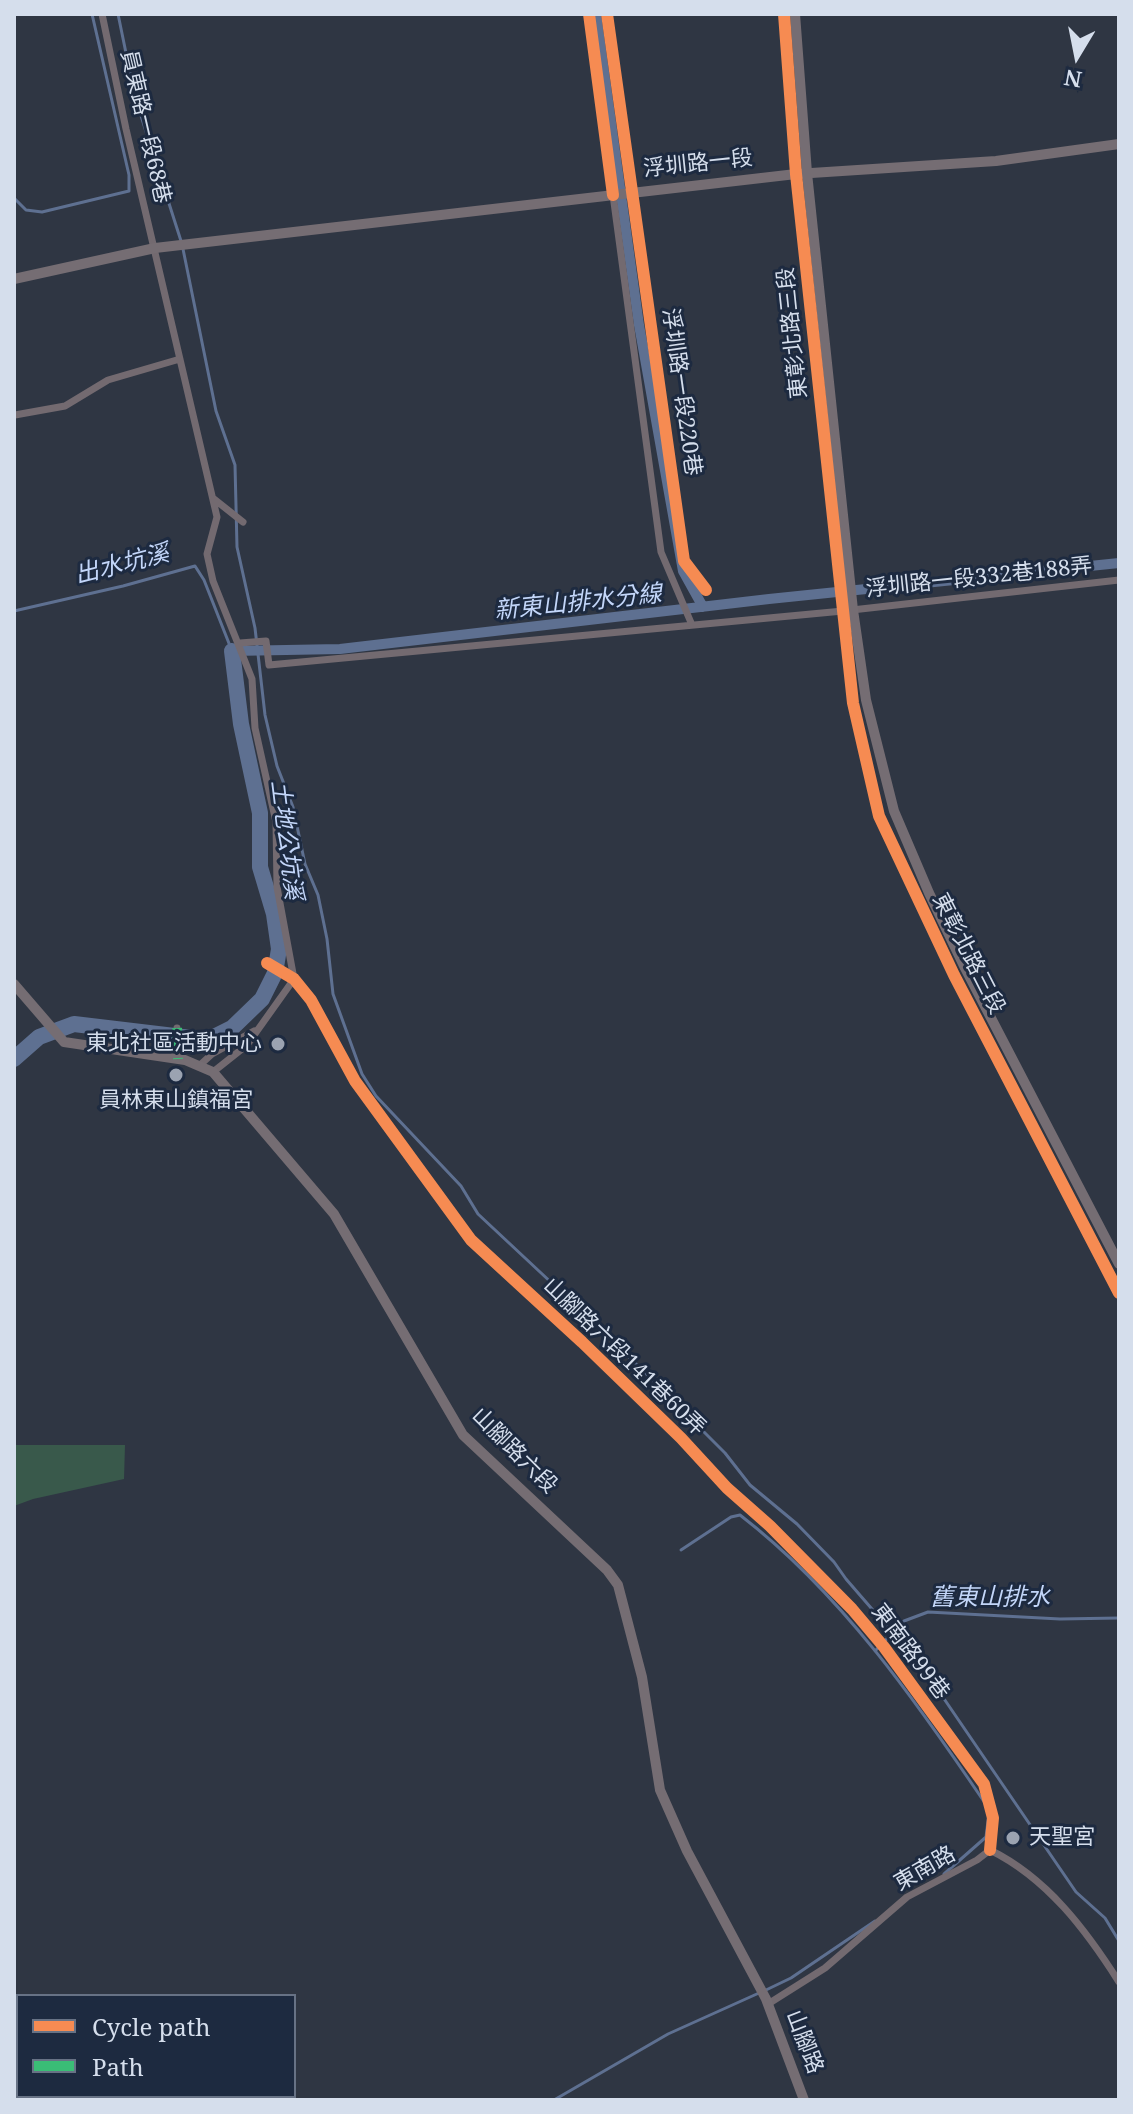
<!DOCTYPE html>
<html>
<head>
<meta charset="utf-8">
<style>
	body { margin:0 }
	#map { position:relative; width:1133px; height:2114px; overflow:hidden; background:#2f3643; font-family:"Noto Serif",serif }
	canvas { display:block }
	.frame { position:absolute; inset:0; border:16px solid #d5deec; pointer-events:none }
	.legend { position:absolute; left:16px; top:1994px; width:280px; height:104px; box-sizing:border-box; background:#1d2a40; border:2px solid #677285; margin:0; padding:10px 14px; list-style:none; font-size:24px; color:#d5deec }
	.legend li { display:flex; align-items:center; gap:16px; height:40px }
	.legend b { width:40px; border:2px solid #677285 }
	.north { position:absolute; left:1037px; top:16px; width:80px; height:80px; -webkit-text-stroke:6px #1d2a40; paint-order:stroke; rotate:190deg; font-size:22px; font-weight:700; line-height:32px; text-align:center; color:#d5deec }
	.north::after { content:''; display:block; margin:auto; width:28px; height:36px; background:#d5deec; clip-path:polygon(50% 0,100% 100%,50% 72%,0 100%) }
</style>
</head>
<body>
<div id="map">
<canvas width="1133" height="2114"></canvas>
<div class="frame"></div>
<ul class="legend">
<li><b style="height:10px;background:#f68b52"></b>Cycle path</li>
<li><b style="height:10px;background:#3abd76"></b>Path</li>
</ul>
<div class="north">N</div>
</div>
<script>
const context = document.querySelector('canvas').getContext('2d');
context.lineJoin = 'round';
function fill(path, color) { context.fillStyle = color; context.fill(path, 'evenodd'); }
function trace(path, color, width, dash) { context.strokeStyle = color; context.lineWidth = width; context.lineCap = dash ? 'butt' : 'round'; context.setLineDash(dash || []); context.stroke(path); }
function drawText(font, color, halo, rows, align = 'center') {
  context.font = font + ' "Noto Serif","Noto Sans TC",serif'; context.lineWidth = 6; context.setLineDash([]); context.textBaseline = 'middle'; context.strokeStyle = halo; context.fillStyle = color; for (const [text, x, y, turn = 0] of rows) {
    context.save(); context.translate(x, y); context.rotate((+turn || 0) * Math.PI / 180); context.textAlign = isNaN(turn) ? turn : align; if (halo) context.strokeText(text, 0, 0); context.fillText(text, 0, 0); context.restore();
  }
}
const green = new Path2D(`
	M14,1445h111l-1,34 -91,20 -19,7z`);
const stream = new Path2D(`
	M118,14l17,83 46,144
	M14,198l12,12 16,2 87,-21v-16l-37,-161
	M183,249l33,162 19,54 2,82 18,81 10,87 12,51 16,41 12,57 13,31 9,44 6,55 29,80 14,22 85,90 17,28 124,116 123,123 25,32 47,39 37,38 12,17 77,89 153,224 29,26 14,23
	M14,611l109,-25 72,-20 9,14 28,71
	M681,1550l50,-33 9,-2c101,78 176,186 247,291
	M875,1651l29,-30 24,-9 132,7 59,-1
	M944,1874l42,-37 3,-24
	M766,1990l25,-12 84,-57
	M554,2100l114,-66 91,-41`);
const canal = new Path2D(`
	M596,14l43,311 44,246 20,36
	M232,651l108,-2 429,-50 350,-36`);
const river = new Path2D(`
	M14,1059l25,-22 35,-13 134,16 24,-12 30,-29 13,-26 4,-24 -5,-35 -14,-47v-54l-19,-89 -9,-73`);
const street = new Path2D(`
	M102,14l24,115 91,388 -10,37 6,27 39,98 3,49 21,94 1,65 17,92 -47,66 -34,27
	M613,195l48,357 31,73
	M15,415l50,-9 43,-26 72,-21
	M214,499l29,23
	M240,643l26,-2 3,24 574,-54 276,-31
	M267,963l27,16 17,21 44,81 116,159 111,102 99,96 46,50 43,38 82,83 32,38 100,137 9,34 -3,32
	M177,1028l1,31
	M200,1065l12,-11 42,-23
	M990,1850c57,28 96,80 129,132
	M768,2004l57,-36 82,-71 70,-37 13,-10`);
const secondary = new Path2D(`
	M784,14l12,160 57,529 26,113 75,159 165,318
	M795,14l12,159 46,437 13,90 28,111 35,82 36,75 154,296
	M14,279l141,-31 641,-74 200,-13 123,-17
	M14,984l50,58 121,18 28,12 121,142 129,221 144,135 11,15 24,92 18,113 27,61 79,148 38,101`);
const quiet = new Path2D(`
	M177,1028l1,31`);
const cycleway = new Path2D(`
	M589,14l24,181
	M607,14l77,547 22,29
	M784,14l12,160 57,529 26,113 75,159 165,318
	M267,963l27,16 17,21 44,81 116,159 111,102 99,96 46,50 43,38 82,83 32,38 100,137 9,34 -3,32`);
const markers = [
	[278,1044,8,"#9ba3b1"],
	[176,1075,8,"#9ba3b1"],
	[1013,1838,8,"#9ba3b1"]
];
const streetNames = [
	["員東路一段68巷",145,127,77],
	["浮圳路一段",698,164,-6],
	["東彰北路三段",793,333,-96],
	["浮圳路一段220巷",681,392,82],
	["浮圳路一段332巷188弄",979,578,-6],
	["東彰北路三段",968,954,63],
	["山腳路六段141巷60弄",624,1357,44],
	["山腳路六段",514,1451,45],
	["東南路99巷",910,1652,53],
	["東南路",925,1869,-30],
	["山腳路",804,2042,69]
];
const poiNames = [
	["東北社區活動中心",262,1044],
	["員林東山鎮福宮",176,1101,"center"],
	["天聖宮",1029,1838,"left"]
];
const waterNames = [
	["出水坑溪",122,565,-14],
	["新東山排水分線",578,603,-6],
	["土地公坑溪",286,840,83],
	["舊東山排水",990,1598]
];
fill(green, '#39594b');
trace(stream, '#5e7091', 3);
trace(canal, '#5e7091', 10);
trace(river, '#5e7091', 16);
trace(street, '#736a70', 7);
trace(secondary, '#756d73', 10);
trace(quiet, '#3abd76', 10, [20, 10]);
trace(cycleway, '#f68b52', 12);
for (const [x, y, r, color] of markers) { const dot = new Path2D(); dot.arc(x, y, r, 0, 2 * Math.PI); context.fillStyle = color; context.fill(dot); trace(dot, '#1d2a40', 3); }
drawText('22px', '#d5deec', '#1d2a40', streetNames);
drawText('22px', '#d5deec', '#1d2a40', poiNames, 'right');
drawText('italic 24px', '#c3d6f9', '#1d2a40', waterNames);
</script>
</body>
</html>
